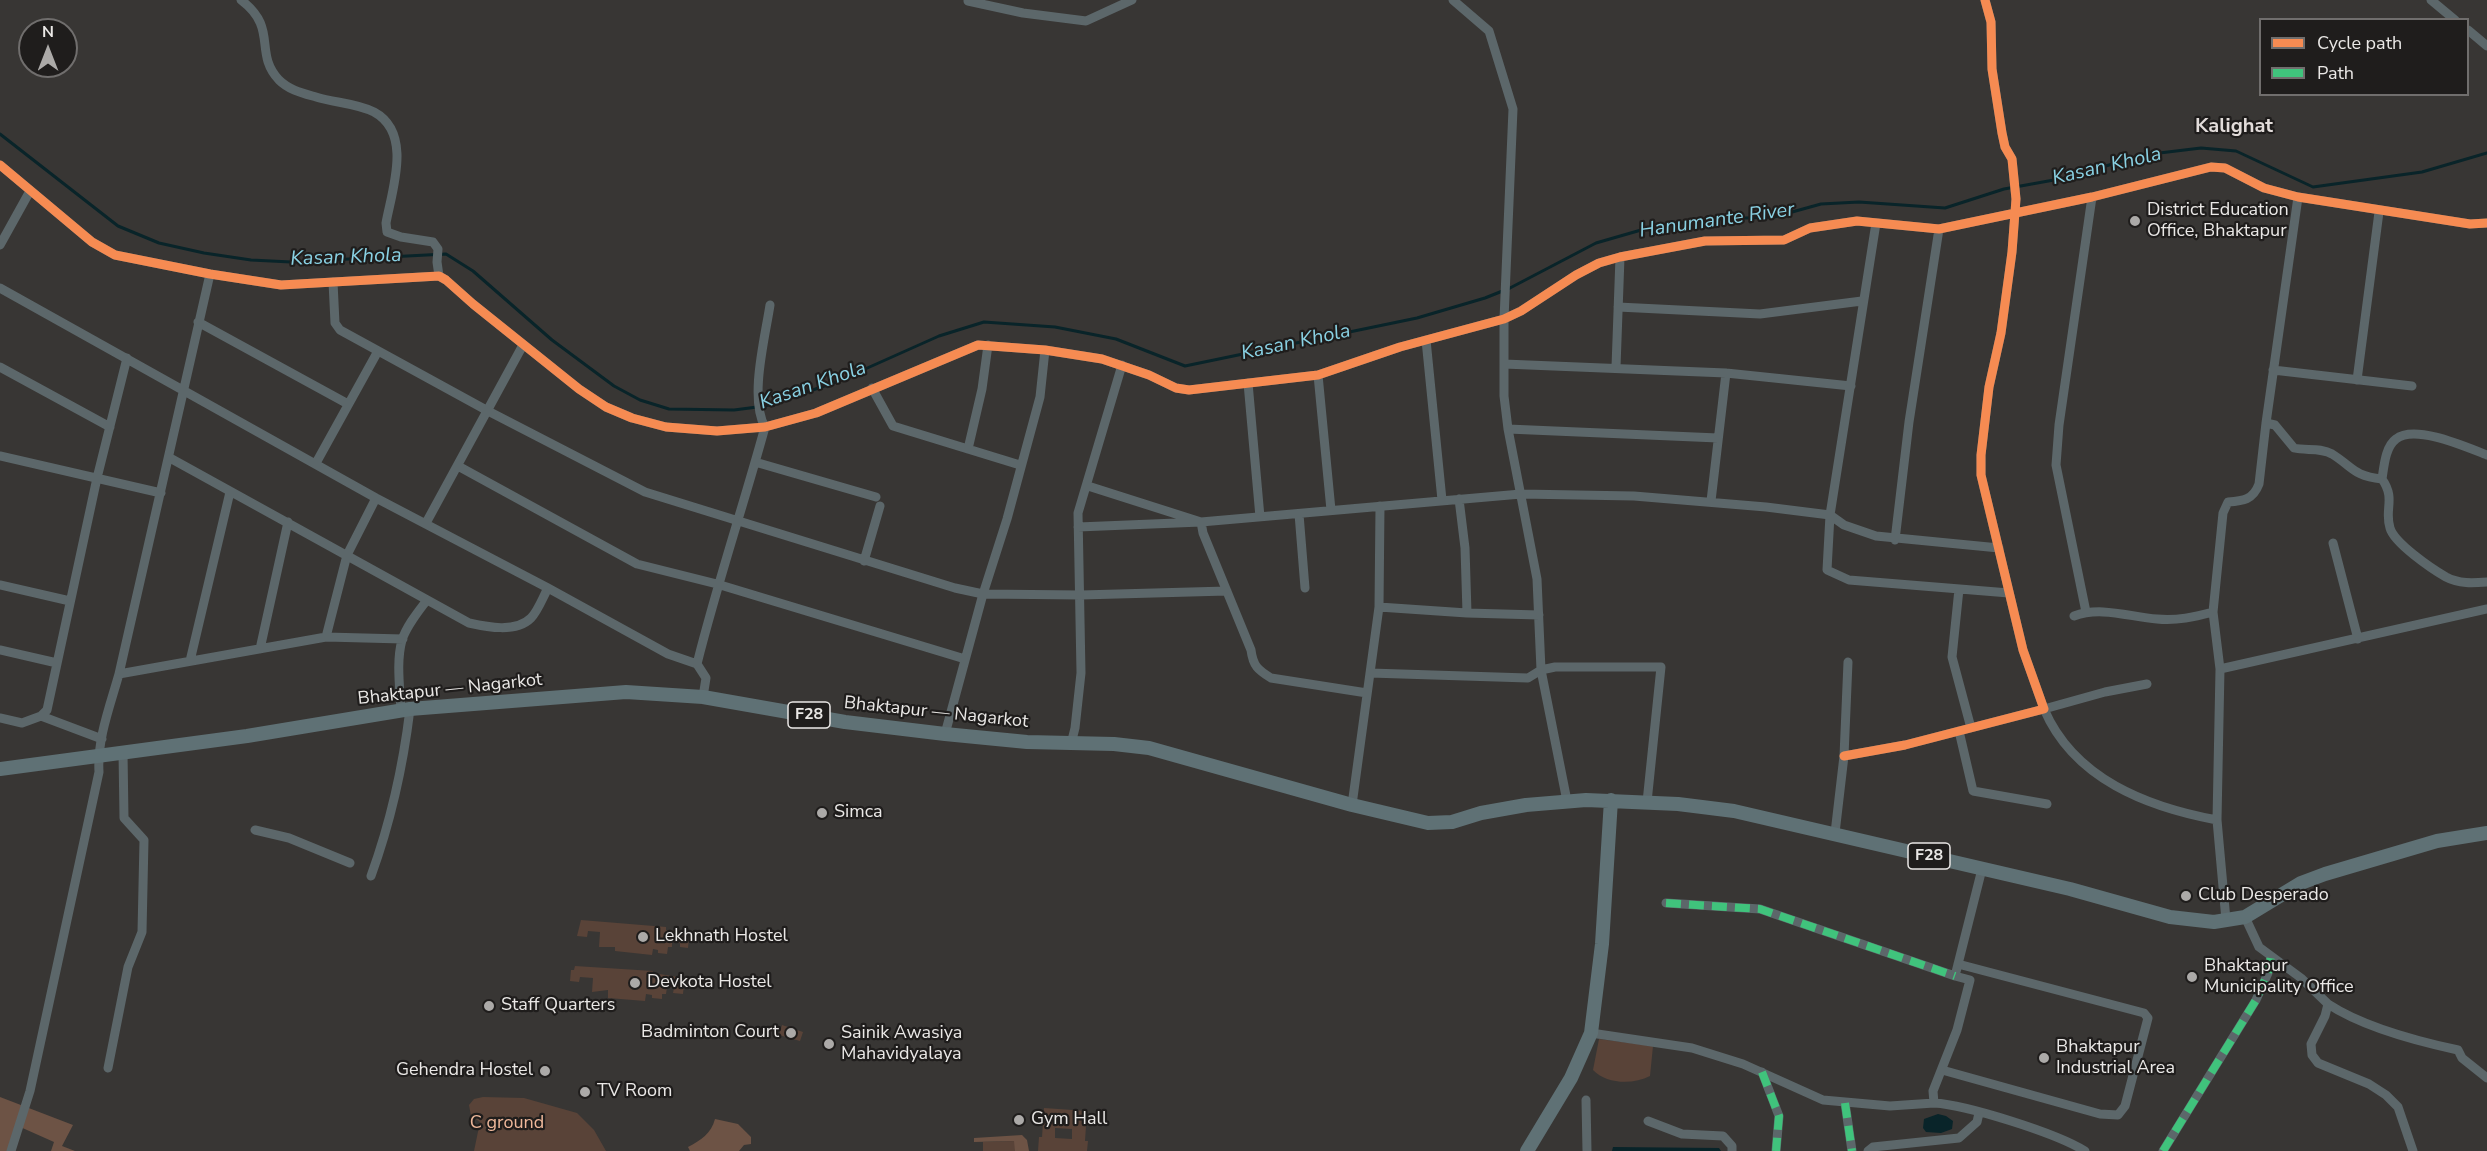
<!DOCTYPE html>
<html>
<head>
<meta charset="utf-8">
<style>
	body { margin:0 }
	#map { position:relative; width:2487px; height:1151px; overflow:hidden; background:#383634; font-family:"Nunito Sans",sans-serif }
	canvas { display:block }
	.legend { position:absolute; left:2259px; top:18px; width:210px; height:78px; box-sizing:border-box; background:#1f1d1c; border:2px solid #706e6d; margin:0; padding:8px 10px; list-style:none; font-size:18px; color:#eae8e6 }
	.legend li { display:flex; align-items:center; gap:12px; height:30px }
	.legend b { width:30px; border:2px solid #706e6d }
	.north { position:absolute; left:18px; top:18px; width:60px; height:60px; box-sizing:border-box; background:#1f1d1c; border:2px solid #706e6d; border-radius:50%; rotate:0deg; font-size:16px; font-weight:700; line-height:24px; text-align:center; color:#eae8e6 }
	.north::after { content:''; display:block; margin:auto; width:21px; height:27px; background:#acaaa8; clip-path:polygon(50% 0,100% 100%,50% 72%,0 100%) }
</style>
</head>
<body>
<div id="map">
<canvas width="2487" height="1151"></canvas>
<ul class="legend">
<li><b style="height:8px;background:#f68b52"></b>Cycle path</li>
<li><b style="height:8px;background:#40c37c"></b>Path</li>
</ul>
<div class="north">N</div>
</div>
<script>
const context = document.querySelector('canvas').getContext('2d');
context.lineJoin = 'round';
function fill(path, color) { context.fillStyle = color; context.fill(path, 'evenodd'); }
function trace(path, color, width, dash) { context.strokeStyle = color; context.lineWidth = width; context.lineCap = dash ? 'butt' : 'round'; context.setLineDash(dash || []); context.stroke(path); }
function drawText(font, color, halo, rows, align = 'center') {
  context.font = font + ' "Nunito Sans",sans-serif'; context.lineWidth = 4.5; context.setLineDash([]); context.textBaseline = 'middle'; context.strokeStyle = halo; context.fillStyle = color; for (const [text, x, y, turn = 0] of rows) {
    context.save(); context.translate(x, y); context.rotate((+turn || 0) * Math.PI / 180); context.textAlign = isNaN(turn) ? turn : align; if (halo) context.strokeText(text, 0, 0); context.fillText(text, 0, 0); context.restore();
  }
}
const green = new Path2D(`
	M581,920l85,7v3l21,2 -1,5 3,1 -1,10 -8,-1v-4l-8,-1v5h-4l-1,7 -9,-1v-3l-5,-1 -1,6 -37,-4v-4h-16l1,-15 -12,-1 -1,6 -10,-1z
	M575,966l78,5v2l25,4v7h6l-1,10 -10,-1 1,-5 -7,-1 -1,7h-4v5l-10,-1v-3l-6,-1 -1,7 -37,-3v-8l-16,2 1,-14 -13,-1 -1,5 -9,-1 1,-11h3z
	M782,1025l21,7 -3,9 -21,-6z
	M1599,1039l54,7 -3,30c-17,9 -44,8 -57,-6z
	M483,1097l41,1 53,15 17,17 12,21h-132l6,-29 -9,-6 -2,-11 5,-6z
	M1044,1108l43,3 -2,30h3l-1,10h-49l1,-14h3zM1055,1128l17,1v10l-17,-1z
	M1015,1141v10h-32v-9z`);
const forest = new Path2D(`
	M0,1097l73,28 -11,21 13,5h-24l3,-9 -36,-16 -10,25h-8z
	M715,1119l23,5 13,13v7l-7,1 -5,6h-49l-2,-4c13,-7 23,-13 27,-28z
	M1022,1135l5,5 2,11h-14l-1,-10 -40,1v-4z`);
const water = new Path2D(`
	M1938,1114l8,2 7,5 -1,8 -11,4 -15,-1 -3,-4 1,-9z
	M1613,1147l106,1 2,3h-109z`);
const stream = new Path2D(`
	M0,134l118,92 41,17 45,10 47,7 40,2 155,-8 27,17 79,69 62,46 26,14 29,9 65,1 31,-4 39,-13 32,-11 103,-46 45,-14 71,5 61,12 69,27 232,-48 68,-20 25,-10 86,-45 59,-17 62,-7 57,-2 47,-13 38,-2 86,6 59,-19 61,-11 78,-23 58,-7 35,3 77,36 109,-15 65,-19`);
const minor = new Path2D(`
	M241,0c38,29 12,52 38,80 10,10 23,13 37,17 19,6 40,6 58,15 39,21 18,78 12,111l1,9 14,5 32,5 5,7 -1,13 2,14
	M1453,0l36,31 24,78 -9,210v77l4,33 29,150 4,91 26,131
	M2431,0l24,20
	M968,1l55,12 63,8 46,-21
	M2468,30l19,16
	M0,165l92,77 23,13 95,19 71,11 158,-9 7,4 27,24 106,85 27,18 26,11 34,9 51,4 48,-4 51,-14 162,-68 67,5 57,9 47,16 27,13 13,2 129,-15 82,-28 104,-28 17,-8 55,-36 23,-12 21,-6 85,-16 79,-1 26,-12 47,-7 82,8 153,-32 119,-30 14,1 39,20 34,9 172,27 17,-1
	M1876,223l-46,292 -3,55 22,10 160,13
	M0,245l30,-54
	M333,282l2,41 5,7 148,81 157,81 310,96 28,6 98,1 146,-4
	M0,288l376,210 172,90 120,66 29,10
	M1618,307l142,7 102,-13
	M198,322l150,82
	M1426,340l16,160
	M1504,364l222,9 125,13
	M0,367l110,60
	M1616,367l4,-110
	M2273,370l139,16
	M1318,375l13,135
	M2357,380l22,-168
	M1248,383l12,134
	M872,388l21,38 127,39
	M2266,423l32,-226
	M1508,429l210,9
	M968,449l14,-60 6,-44
	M0,456l161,37
	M170,458l299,165c18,4 47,10 62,-5 7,-7 12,-21 17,-30
	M755,462l121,35
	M316,463l62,-112
	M458,466l179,98 80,20 248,75
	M2382,479c2,-12 3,-32 14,-40 19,-15 70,8 91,16
	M1088,486l113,36 2,11 48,117c2,16 7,20 20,28l96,15
	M1459,499l6,49 2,65
	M1711,501l15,-128
	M1299,514l6,74
	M426,523l97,-178
	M1078,527l123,-5 320,-28 113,2 132,11 64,8 14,10 32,11 123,12
	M1895,540l14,-118 30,-193
	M2333,543l25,96
	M864,561l16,-55
	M0,585l70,16
	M1959,589l-7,68 19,71
	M1379,607l88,6 72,2
	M2086,612l-30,-147 3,-40 33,-228
	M2074,616c27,-10 56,1 83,3 20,2 37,-2 56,-7
	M326,637l21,-82 29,-57
	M260,649l28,-127
	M0,650l57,13
	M190,661l40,-169
	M2220,669l267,-60
	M1370,673l158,5 13,-8 14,-3h106l-14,135
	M119,674l207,-37 77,2
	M2147,684l-42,8 -61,17c30,70 103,98 173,111l9,100
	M703,697l3,-19 -9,-14c20,-80 46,-157 68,-237 -16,-28 0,-89 5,-122
	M401,711c-1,-23 -5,-49 1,-71 5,-15 16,-28 25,-40
	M41,716l6,-6 50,-232 30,-120
	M0,718l22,5 19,-7 61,23
	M1959,731l14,60 74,13
	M945,734l38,-140 24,-75 33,-122 5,-47
	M1071,744l4,-16 6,-55 -3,-160 44,-148
	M1844,756l61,-11 139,-36 -21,-59 -42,-175v-20l8,-68 12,-54 11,-81 4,-53 -4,-40 -7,-12 -3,-14 -10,-64 -1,-47 -6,-22
	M1352,805l27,-198 1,-101
	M2217,820l3,-151 -7,-57 10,-99 5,-11c15,-1 25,-2 31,-18l7,-61 9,2 19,23c12,3 26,-1 38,6 21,13 21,22 50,25 14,20 2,30 8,49 4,15 42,41 56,49 13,7 27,6 41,5
	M255,830l34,8 61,25
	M1835,833l9,-77 4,-94
	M371,876c20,-55 32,-109 39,-167
	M1666,903l94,6 195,67
	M2245,917l14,30 42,31 27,26 -3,12 -14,28 1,11 6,8 51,21 17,11 12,12 15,44
	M2328,1004c35,23 88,37 130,46l4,8 25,20
	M1591,1033l101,15 51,16 80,36 67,6 44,-3 -1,-12 24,-61 13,-50 -15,-4 27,-107
	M108,1068l20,-101 14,-35 2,-92 -20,-22 -1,-66
	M1942,1070l158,44 18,1 7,-9 23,-88 -4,-5 -186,-49
	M1762,1072l17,44 -3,35
	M1586,1100l1,51
	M1845,1103l7,48
	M1934,1103c33,2 122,30 151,48
	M1648,1121l34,13 41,2 9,10v5
	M11,1151l19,-60 69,-319c-2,-33 11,-66 20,-98l91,-400
	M1868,1151l5,-4 86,-9 18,-16 2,-9
	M2163,1151l93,-151 12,-27 3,-17`);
const primary = new Path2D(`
	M0,769l247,-33 163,-27 216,-17 77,5 142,25 100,12 82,8 87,2 35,4 203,57 76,18 24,-1 29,-9 45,-8 60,-5 92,4 56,7 336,78 100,28 44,5 31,-5 56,-34 24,-9 112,-33 50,-8
	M1527,1151l44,-73 20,-45 11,-89 9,-144`);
const quiet = new Path2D(`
	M1666,903l94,6 195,67
	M1762,1072l17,44 -3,35
	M1845,1103l7,48
	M2163,1151l93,-151 12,-27 3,-17`);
const cycleway = new Path2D(`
	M0,165l92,77 23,13 95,19 71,11 158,-9 7,4 27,24 106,85 27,18 26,11 34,9 51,4 48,-4 51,-14 162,-68 67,5 57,9 47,16 27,13 13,2 129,-15 82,-28 104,-28 17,-8 55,-36 23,-12 21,-6 85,-16 79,-1 26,-12 47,-7 82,8 153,-32 119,-30 14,1 39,20 34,9 172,27 17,-1
	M1844,756l61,-11 139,-36 -21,-59 -42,-175v-20l8,-68 12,-54 11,-81 4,-53 -4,-40 -7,-12 -3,-14 -10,-64 -1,-47 -6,-22`);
const markers = [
	[2135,221,6,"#acaaa8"],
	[822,813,6,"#acaaa8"],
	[2186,896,6,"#acaaa8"],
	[643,937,6,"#acaaa8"],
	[2192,977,6,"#acaaa8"],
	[635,983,6,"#acaaa8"],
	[489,1006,6,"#acaaa8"],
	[791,1033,6,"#acaaa8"],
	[829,1044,6,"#acaaa8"],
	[2044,1058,6,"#acaaa8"],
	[545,1071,6,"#acaaa8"],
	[585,1092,6,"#acaaa8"],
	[1019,1120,6,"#acaaa8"]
];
const shields = [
	[809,715,42],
	[1929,856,42]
];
const shieldNames = [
	["F28",809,715],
	["F28",1929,856]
];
const poiNames = [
	["District Education",2147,211],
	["Office, Bhaktapur",2147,232],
	["Simca",834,813],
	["Club Desperado",2198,896],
	["Lekhnath Hostel",655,937],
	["Bhaktapur",2204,967],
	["Municipality Office",2204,988],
	["Devkota Hostel",647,983],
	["Staff Quarters",501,1006],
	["Badminton Court",779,1033,"right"],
	["Sainik Awasiya",841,1034],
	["Mahavidyalaya",841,1055],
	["Bhaktapur",2056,1048],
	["Industrial Area",2056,1069],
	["Gehendra Hostel",533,1071,"right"],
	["TV Room",597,1092],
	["Gym Hall",1031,1120]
];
const streetNames = [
	["Bhaktapur — Nagarkot",450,690,-6],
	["Bhaktapur — Nagarkot",936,713,6]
];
const parkNames = [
	["C ground",507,1124]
];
const neighbourhoodNames = [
	["Kalighat",2234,127]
];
const waterNames = [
	["Kasan Khola",2107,167,-13],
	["Hanumante River",1717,221,-8],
	["Kasan Khola",346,258,-2],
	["Kasan Khola",1296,343,-12],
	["Kasan Khola",813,386,-19]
];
fill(green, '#594338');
fill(forest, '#6d5345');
fill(water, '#092429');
trace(stream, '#092429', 3);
trace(minor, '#5c676a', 9);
trace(primary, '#5f7175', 14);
trace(quiet, '#40c37c', 8, [15, 8]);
trace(cycleway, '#f68b52', 9);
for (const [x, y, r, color] of markers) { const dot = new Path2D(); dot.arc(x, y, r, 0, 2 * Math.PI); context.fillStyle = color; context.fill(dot); trace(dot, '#1f1d1c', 2); }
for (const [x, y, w] of shields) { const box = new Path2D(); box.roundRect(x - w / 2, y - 13, w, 26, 4.5); context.fillStyle = '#1f1d1c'; context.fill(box); trace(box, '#eae8e6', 1.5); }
drawText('bold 16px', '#eae8e6', null, shieldNames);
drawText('18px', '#eae8e6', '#1f1d1c', poiNames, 'left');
drawText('18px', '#eae8e6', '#1f1d1c', streetNames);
drawText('18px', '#eeb79a', '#1f1d1c', parkNames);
drawText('bold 20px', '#e2dcda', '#1f1d1c', neighbourhoodNames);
drawText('italic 20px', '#89d1e3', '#1f1d1c', waterNames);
</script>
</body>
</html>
